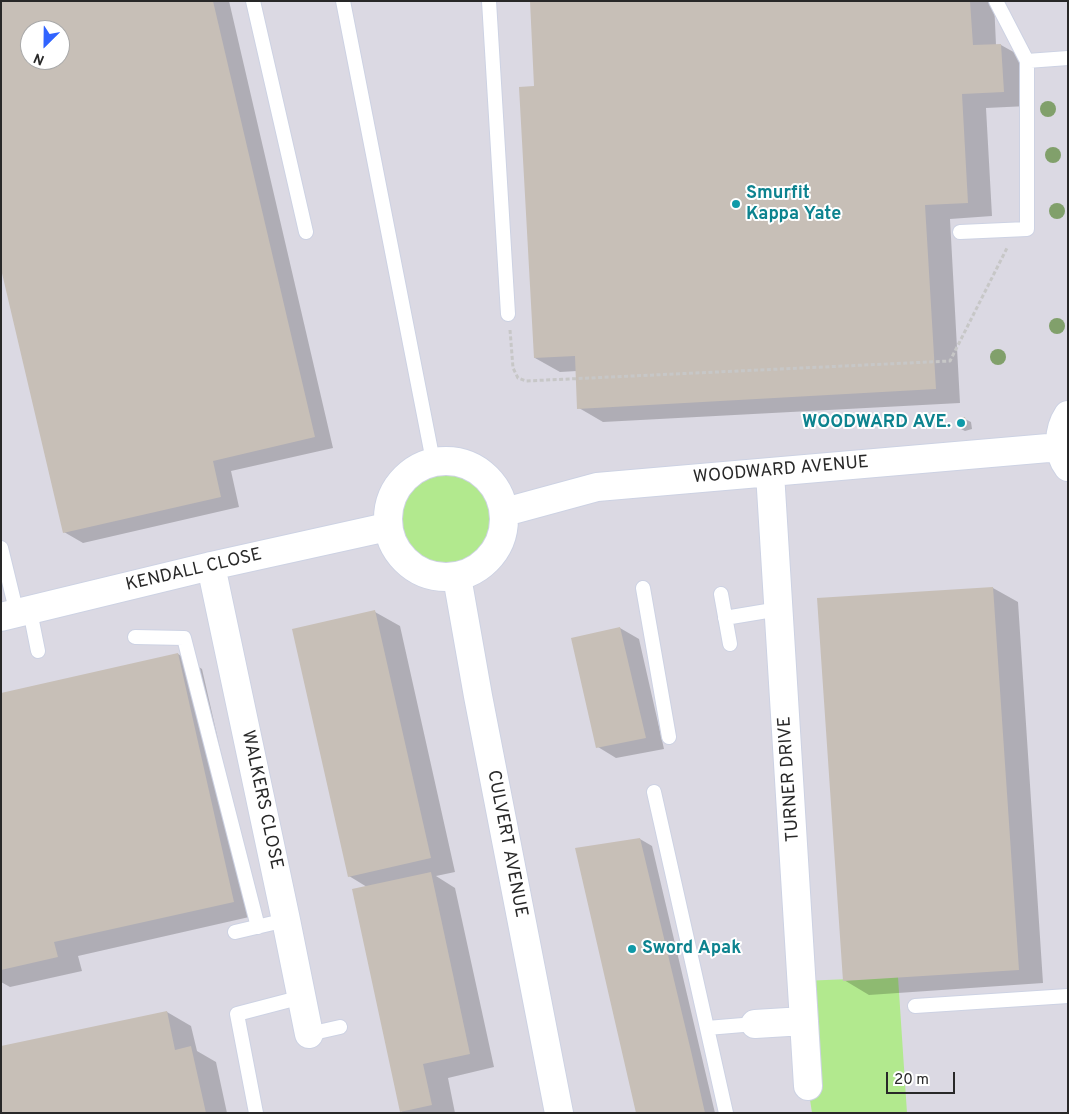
<!DOCTYPE html>
<html>
<head>
<meta charset="utf-8">
<style>
	body { margin:0 }
	#map { position:relative; width:1069px; height:1114px; overflow:hidden; background:#ece2d7; font-family:Overpass,sans-serif }
	canvas { display:block }
	.frame { position:absolute; inset:0; border:2px solid #282828; pointer-events:none }
	.north { position:absolute; left:20px; top:20px; width:50px; height:50px; box-sizing:border-box; background:#fff; border:1px solid #a9a9a9; border-radius:50%; rotate:203deg; font-size:14px; font-weight:700; line-height:20px; text-align:center; color:#282828 }
	.north::after { content:''; display:block; margin:auto; width:18px; height:22px; background:#3164ff; clip-path:polygon(50% 0,100% 100%,50% 72%,0 100%) }
	.scale { position:absolute; left:886px; top:1072px; width:69px; height:22px; box-sizing:border-box; border:2px solid #282828; border-top:0; padding-left:6px; font-size:15px; line-height:18px; white-space:nowrap; color:#282828; -webkit-text-stroke:4px #fff; paint-order:stroke }
</style>
</head>
<body>
<div id="map">
<canvas width="1069" height="1114"></canvas>
<div class="frame"></div>
<div class="north">N</div>
<div class="scale">20 m</div>
</div>
<script>
const context = document.querySelector('canvas').getContext('2d');
context.lineJoin = 'round';
function fill(path, color) { context.fillStyle = color; context.fill(path, 'evenodd'); }
function trace(path, color, width, dash) { context.strokeStyle = color; context.lineWidth = width; context.lineCap = dash ? 'butt' : 'round'; context.setLineDash(dash || []); context.stroke(path); }
function drawText(font, color, halo, rows, align = 'center') {
  context.font = font + ' Overpass,sans-serif'; context.lineWidth = 4; context.setLineDash([]); context.textBaseline = 'middle'; context.strokeStyle = halo; context.fillStyle = color; for (const [text, x, y, turn = 0] of rows) {
    context.save(); context.translate(x, y); context.rotate((+turn || 0) * Math.PI / 180); context.textAlign = isNaN(turn) ? turn : align; if (halo) context.strokeText(text, 0, 0); context.fillText(text, 0, 0); context.restore();
  }
}
const industrial = new Path2D(`
	M1,1h1067v1112h-1067zM30,30h30v30h-30z`);
const green = new Path2D(`
	M398 516a47 47 0 1 1 94 0a47 47 0 1 1-94 0Z
	M898,977l9,136h-95l-4,-27 -6,-105z`);
const shadow = new Path2D(`
	M1,1h228l104,447 -102,23 8,36 -156,36 -19,-11zM30,30h30v30h-30z
	M531,1h463l2,44h5l25,14 2,47 -42,2 6,108 -42,3 10,184 -357,19 -24,-14 -2,-37 -17,1 -25,-14 1,-271z
	M965,419l6,3 1,7 -7,2 -6,-3z
	M993,588l25,14 25,381 -174,12 -25,-15z
	M375,612l25,14 55,246 -19,4 19,12 39,179 -46,11 7,35h-51l-3,-2 -34,-224 -18,-11z
	M620,628l19,11 25,110 -48,9 -18,-11z
	M178,654l24,15 56,246 -180,41 4,15 -72,16 -9,-5v-288z
	M640,839l12,7 63,267h-78z
	M167,1012l24,14 6,25 19,11 11,51h-226z`);
const building = new Path2D(`
	M1,1h212l102,436 -102,24 8,36 -158,36 -62,-264zM30,30h30v30h-30z
	M530,1h440l3,44 28,-1 3,48 -42,2 6,109 -43,2 11,184 -359,20 -2,-53 -41,2 -15,-271 15,-1z
	M965,417l2,9 -9,2 -2,-9z
	M993,587l26,383 -176,11 -26,-383z
	M375,610l56,248 -83,19 -56,-248z
	M620,627l26,111 -50,10 -25,-110z
	M178,653l56,249 -180,40 4,15 -57,13v-277z
	M640,838l51,213 14,62h-69l-61,-265z
	M431,872l39,182 -47,10 9,41 -32,7 -48,-223z
	M167,1011l8,39 16,-4 15,67h-205v-67z`);
const path = new Path2D(`
	M510,330l3,38 5,10 8,3 424,-20 57,-113`);
const lane = new Path2D(`
	M253,1l53,231
	M343,1l90,460
	M489,1l19,313
	M996,1l31,60 41,-3
	M960,232l67,-3v-168
	M1,548l16,66
	M643,588l26,149
	M721,594l9,50
	M30,611l8,40
	M725,618l54,-9
	M135,637l49,1 74,289
	M654,792l53,236 48,-4
	M235,932l51,-12
	M915,1006l153,-10
	M707,1028l19,85
	M309,1034l31,-7
	M256,1113l-19,-99 65,-17`);
const street = new Path2D(`
	M1068,415c-10,15 -11,38 0,52
	M388 519a58 58 0 1 1 116 0a58 58 0 1 1-116 0Z
	M770,473l38,613
	M505,512l92,-25 463,-40
	M211,566l75,354 23,114
	M457,577l21,119 81,417
	M1,617l210,-51 176,-39
	M755,1024l49,-3`);
const trees = [
	[1048,109],
	[1053,155],
	[1057,211],
	[1057,326],
	[998,357]
];
const markers = [
	[736,204,5,"#0f9aa8"],
	[961,423,5,"#0f9aa8"],
	[632,949,5,"#0f9aa8"]
];
const cultureNames = [
	["Smurfit",746,194],
	["Kappa Yate",746,215],
	["WOODWARD AVE.",951,423,"right"],
	["Sword Apak",642,949]
];
const streetNames = [
	["WOODWARD AVENUE",781,471,-5],
	["KENDALL CLOSE",194,571,-13],
	["TURNER DRIVE",790,779,-94],
	["WALKERS CLOSE",261,800,78],
	["CULVERT AVENUE",506,844,79]
];
fill(industrial, '#dbd9e3');
fill(green, '#b2e98e');
fill(shadow, '#0003');
fill(building, '#c7bfb7');
trace(lane, '#cdd2e3', 16);
trace(street, '#cdd2e3', 30);
trace(path, '#c7c7c7', 3, [4, 2.5]);
trace(lane, '#fff', 14);
trace(street, '#fff', 28);
context.fillStyle = '#81a06b';
for (const [x, y] of trees) { context.beginPath(); context.arc(x, y, 8, 0, 2 * Math.PI); context.fill(); }
for (const [x, y, r, color] of markers) { const dot = new Path2D(); dot.arc(x, y, r, 0, 2 * Math.PI); context.fillStyle = color; context.fill(dot); trace(dot, '#fff', 2); }
drawText('bold 18px', '#0d838f', '#fff', cultureNames, 'left');
drawText('18px', '#282828', '#fff', streetNames);
</script>
</body>
</html>
